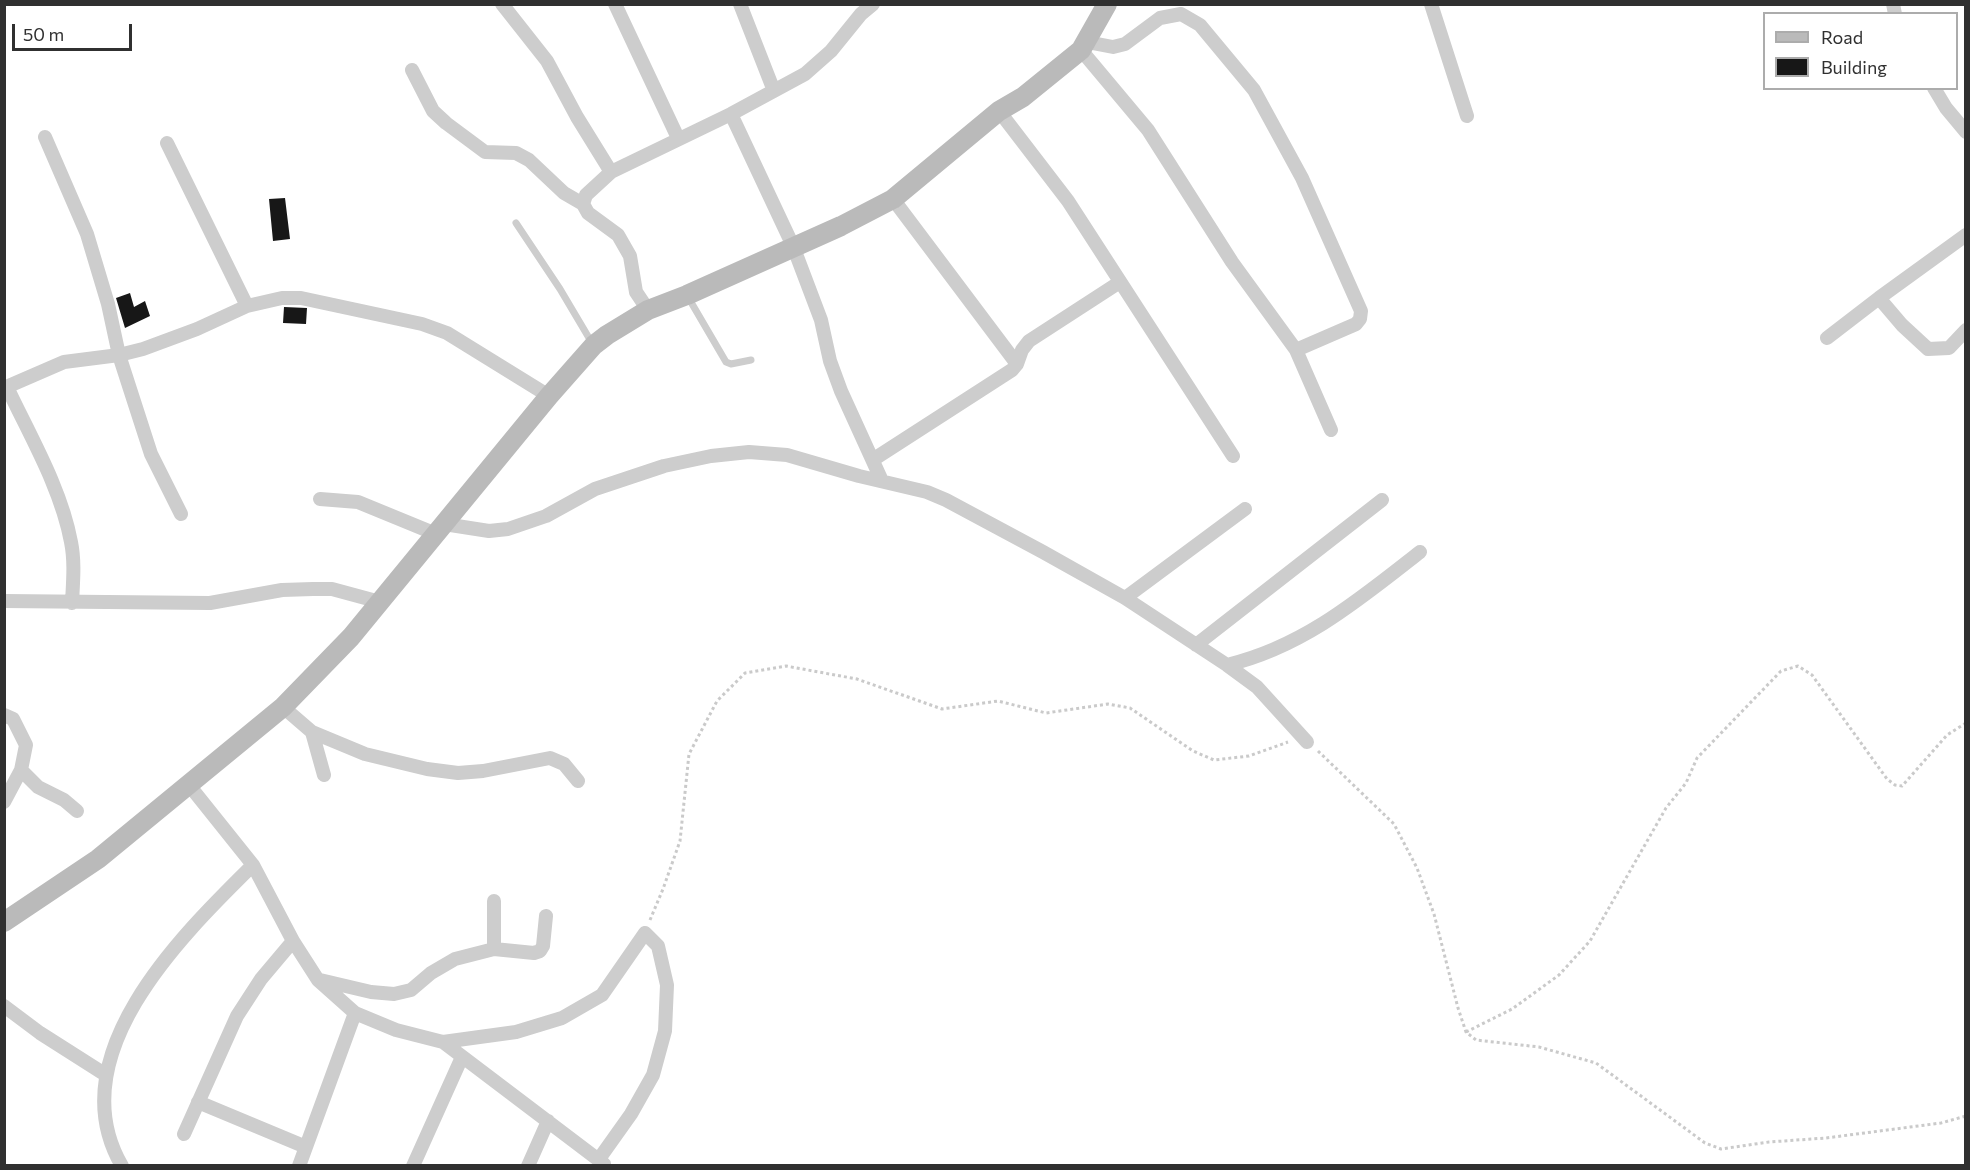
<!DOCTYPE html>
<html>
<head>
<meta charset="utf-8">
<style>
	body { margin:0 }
	#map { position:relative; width:1970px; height:1170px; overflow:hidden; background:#fff; font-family:Commissioner,sans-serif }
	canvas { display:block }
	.frame { position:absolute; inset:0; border:6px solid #303030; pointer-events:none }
	.legend { position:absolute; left:1763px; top:12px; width:195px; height:78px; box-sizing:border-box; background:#fff; border:2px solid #acacac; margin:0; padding:8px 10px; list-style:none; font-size:18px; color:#303030 }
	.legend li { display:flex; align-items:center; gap:12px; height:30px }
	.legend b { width:30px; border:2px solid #acacac }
	.scale { position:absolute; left:12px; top:24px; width:120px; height:27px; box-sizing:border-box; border:3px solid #303030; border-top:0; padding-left:8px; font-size:18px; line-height:21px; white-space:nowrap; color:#303030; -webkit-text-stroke:4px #fff; paint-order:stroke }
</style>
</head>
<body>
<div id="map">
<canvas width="1970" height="1170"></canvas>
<div class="frame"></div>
<ul class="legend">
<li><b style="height:8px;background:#bababa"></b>Road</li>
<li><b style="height:16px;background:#171717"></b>Building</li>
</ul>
<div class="scale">50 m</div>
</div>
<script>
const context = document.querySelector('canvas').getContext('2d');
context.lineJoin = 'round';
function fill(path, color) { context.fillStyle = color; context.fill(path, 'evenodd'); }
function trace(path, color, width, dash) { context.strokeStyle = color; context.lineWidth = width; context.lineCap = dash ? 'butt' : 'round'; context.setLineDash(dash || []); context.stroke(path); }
const building = new Path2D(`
	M285,198l5,41 -17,2 -4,-42z
	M130,293l4,14 11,-6 5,15 -25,12 -9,-30z
	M284,307l23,1 -1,16 -23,-1z`);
const path = new Path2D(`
	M1318,751l76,73 23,44 17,46 24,94 8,24 10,8 63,7 57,16 109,80 16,6 48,-7 57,-4 115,-15 25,-7
	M650,920l13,-31 17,-48 9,-87 28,-53 28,-28 41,-7 71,13 85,30 56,-8 48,12 62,-9 22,4 63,43 21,9 35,-4 39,-14
	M1466,1032l46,-23 47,-34 31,-34 76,-133 20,-25 11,-25 84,-87 17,-5 14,9 75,104 8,6 7,1 45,-51 19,-12`);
const lane = new Path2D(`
	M516,223l44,66 32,54
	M688,297l38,65 5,2 20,-4`);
const street = new Path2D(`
	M502,4l45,57 30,56 34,55
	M615,4l63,134
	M740,4l34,87
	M1431,4l36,112
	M1893,4l2,10
	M1087,42l26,5 12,-3 35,-26 21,-4 19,11 54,65 48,88 59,133 -1,8 -4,5 -60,26
	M1081,50l67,80 84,132 64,88 35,80
	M412,70l21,41 13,12 39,29 31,1 13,7 35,33 19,11
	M1934,88l12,20 20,24
	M999,111l69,90 165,255
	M731,114l62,132 28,74 9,41 11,30 41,90
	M45,137l42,97 21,70 11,51 32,99 30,60
	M167,143l80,163
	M893,199l124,165
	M1879,298l23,27 26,24 21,-1 17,-18
	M648,310l-12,-18 -6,-36 -12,-21 -30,-22 -5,-9 3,-9 25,-23 120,-58 74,-40 26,-23 30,-37 12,-10
	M1827,338l52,-40 87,-63
	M7,387c23,49 54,101 64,155 4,20 2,40 1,61
	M4,388l60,-26 55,-7 24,-6 54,-20 50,-23 35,-8h19l121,26 25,9 102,63
	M874,459l138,-89 5,-6 5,-14 7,-9 91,-59
	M320,499l38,3 78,32
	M444,524l45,7 19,-2 38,-13 49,-27 69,-23 47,-10 38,-4 38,3 72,21 68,16 19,8 97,52 82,46 102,67 30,22 50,55
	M1125,598l120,-89
	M4,601l206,2 72,-13 31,-1h19l48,13
	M1196,645l186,-145
	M1227,665c76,-18 133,-66 193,-113
	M283,707l29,25 53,22 62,15 31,4 25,-2 67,-13 14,6 14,17
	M4,715l9,4 13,26 -5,25 17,17 26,13 13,11
	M312,732l12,43
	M189,785l64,80 40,76 25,39 37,33 41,17 47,12 73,-10 46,-14 40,-23 43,-62 13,13 9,39 -2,46 -12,44 -22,39 -32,45
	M4,802l17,-32
	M494,949v-48
	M320,980l51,12 23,2 17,-4 20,-17 24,-14 39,-10 40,4 6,-2 3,-5 3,-30
	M4,1006l36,27 66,42
	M443,1042l161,122
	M198,1102l108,45
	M184,1134l53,-118 24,-37 32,-38
	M122,1166c-64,-110 59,-230 131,-301
	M299,1166l56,-153
	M413,1166l49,-109
	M528,1166l20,-45`);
const secondary = new Path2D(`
	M4,922l94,-63 185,-152 68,-70 198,-241 45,-51 13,-10 41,-25 39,-15 154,-69 52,-27 106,-88 24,-14 58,-47 26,-46`);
fill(building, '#171717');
trace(path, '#cacaca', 3, [3, 3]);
trace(lane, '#cdcdcd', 7);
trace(street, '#cdcdcd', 14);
trace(secondary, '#bababa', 20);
</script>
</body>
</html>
